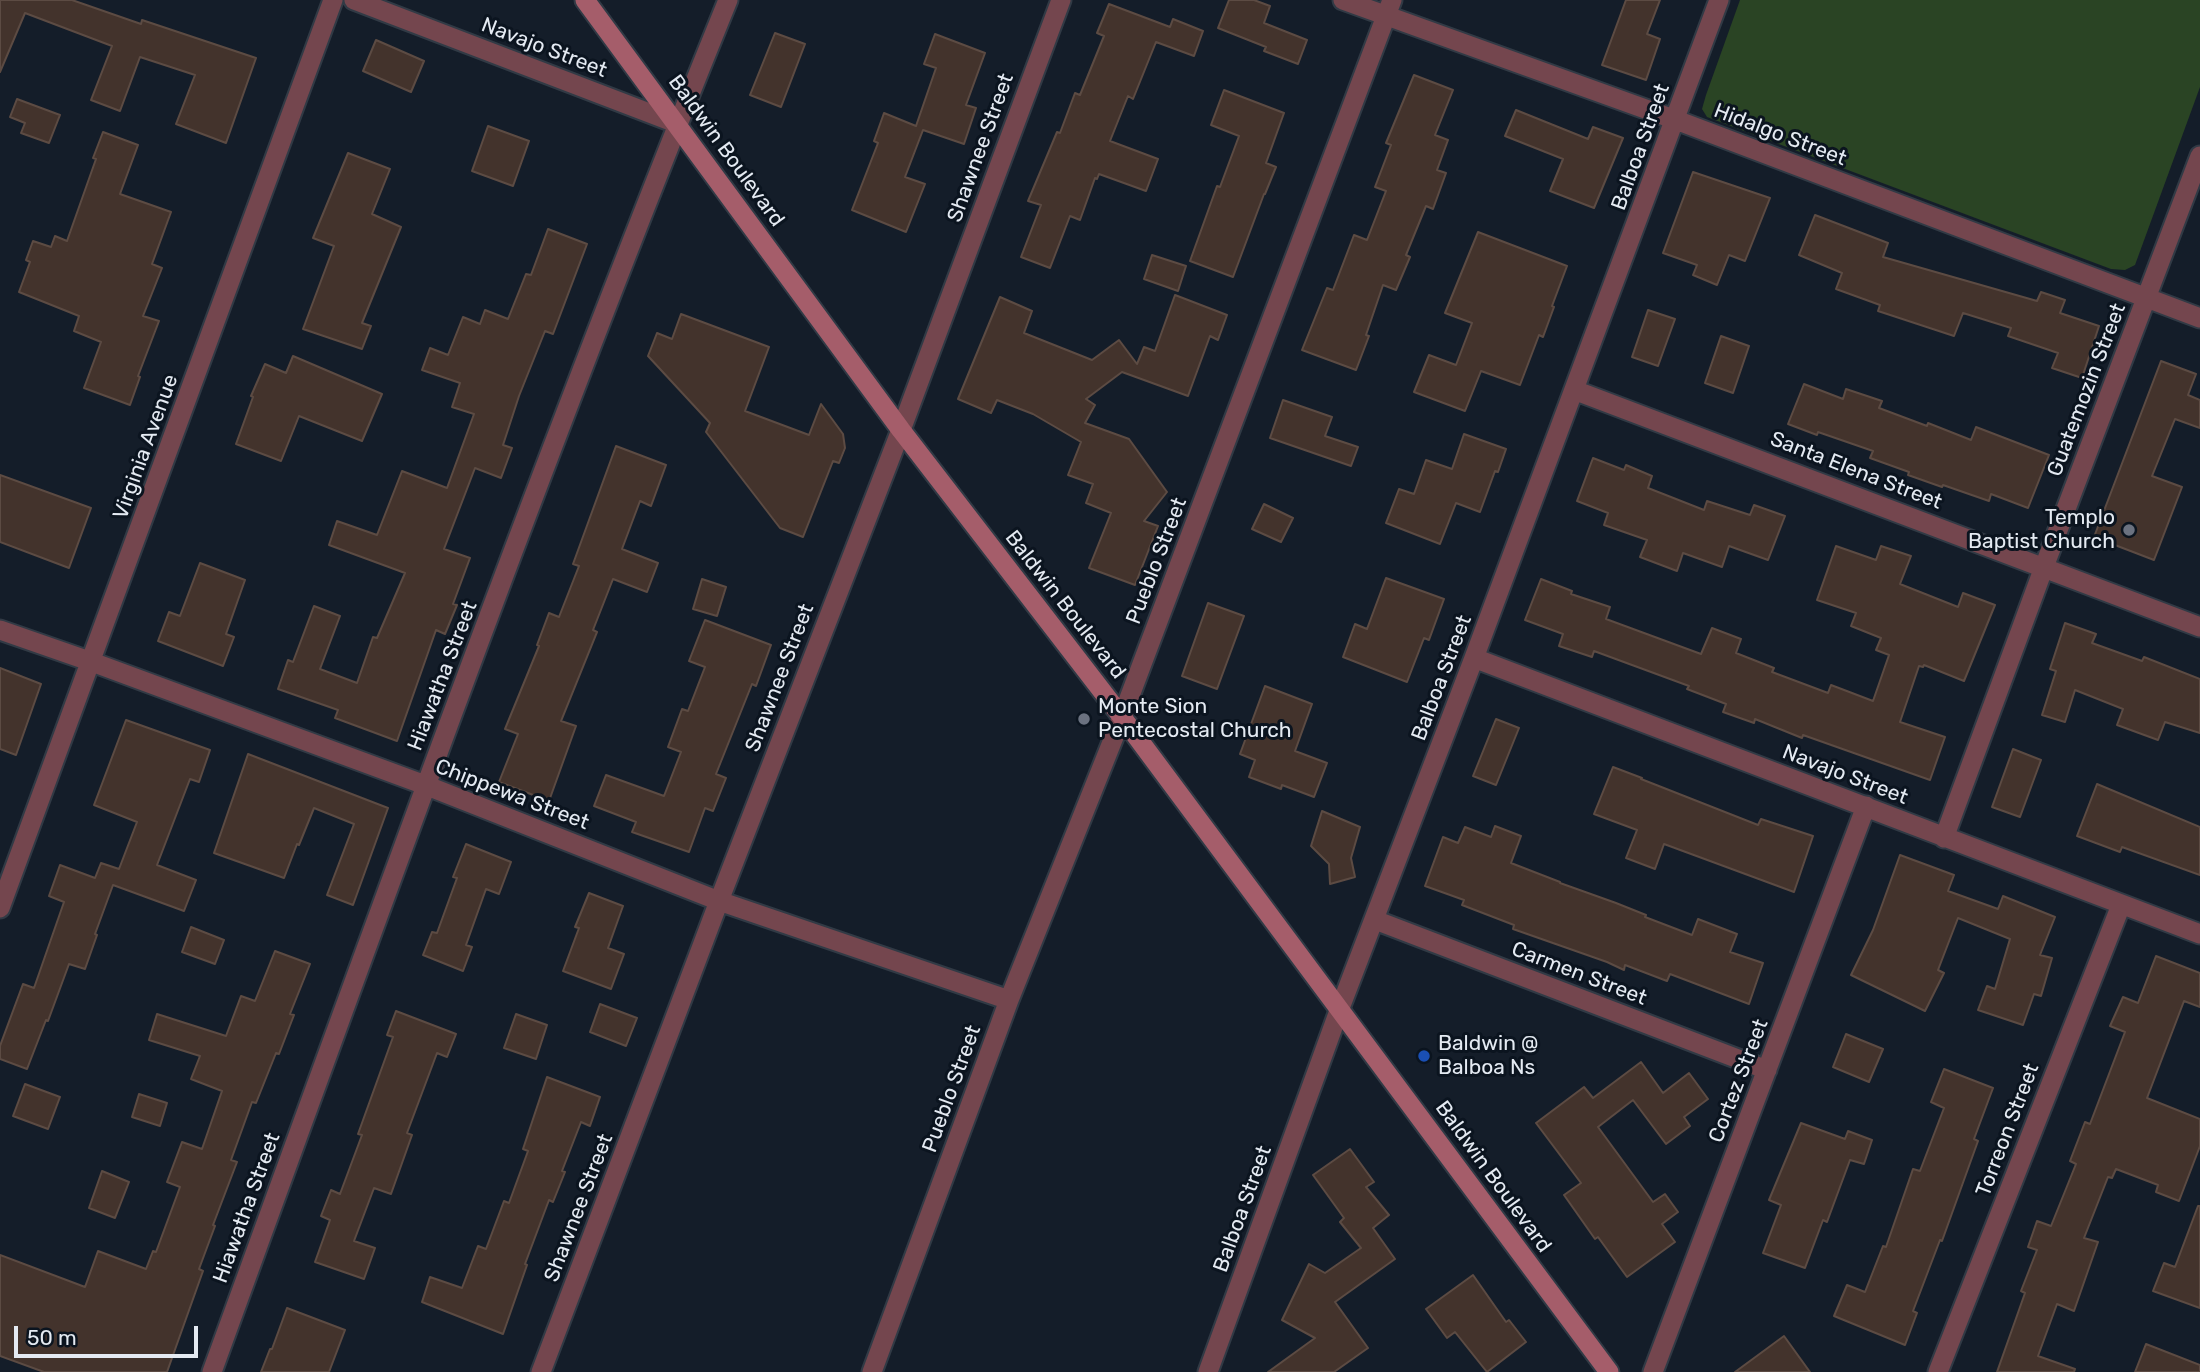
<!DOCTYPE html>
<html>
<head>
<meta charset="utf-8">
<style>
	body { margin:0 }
	#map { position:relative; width:2200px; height:1372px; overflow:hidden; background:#141d29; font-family:Rubik,sans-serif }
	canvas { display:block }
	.scale { position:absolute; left:14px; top:1326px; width:184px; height:32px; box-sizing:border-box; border:4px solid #e4eaf2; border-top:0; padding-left:9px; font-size:21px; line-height:24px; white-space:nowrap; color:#e4eaf2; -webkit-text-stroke:5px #0b141f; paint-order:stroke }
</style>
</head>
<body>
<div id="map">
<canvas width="2200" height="1372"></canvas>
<div class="scale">50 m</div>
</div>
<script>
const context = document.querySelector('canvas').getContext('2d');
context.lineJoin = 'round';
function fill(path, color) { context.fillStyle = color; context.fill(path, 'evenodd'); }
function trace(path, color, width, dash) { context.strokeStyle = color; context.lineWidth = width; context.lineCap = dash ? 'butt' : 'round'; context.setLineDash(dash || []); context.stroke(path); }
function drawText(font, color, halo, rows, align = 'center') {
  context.font = font + ' Rubik,sans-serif'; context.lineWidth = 6; context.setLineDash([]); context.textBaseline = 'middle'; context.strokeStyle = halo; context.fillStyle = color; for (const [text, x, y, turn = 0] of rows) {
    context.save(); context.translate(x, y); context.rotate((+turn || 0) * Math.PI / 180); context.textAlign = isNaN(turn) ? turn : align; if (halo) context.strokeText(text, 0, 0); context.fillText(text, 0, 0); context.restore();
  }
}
const green = new Path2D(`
	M1740,0h460v87l-65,178 -10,5 -14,-1 -404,-152 -5,-8 4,-14z`);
const building = new Path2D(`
	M0,0h72l69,24 1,-4 114,38 -30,85 -50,-19 19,-49 -55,-18 -20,54 -29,-11 21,-54 -87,-33 -25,59z
	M1229,0h25l16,6 -6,17 43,17 -9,24 -34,-13 2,-4 -48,-19z
	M1626,0h34l-13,34 13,5 -14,41 -44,-15z
	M1109,4l61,23 3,-8 30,12 -9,25 -38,-14 -23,57 -5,-3 -18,45 48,18 -12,32 -47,-17 -2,5 -2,-1 -15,42 -10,-4 -20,52 -29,-11 20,-52 -13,-4 29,-69 3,1 15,-40 5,2 24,-59 -7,-3z
	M775,33l30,11 -24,63 -31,-12z
	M935,34l50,19 -19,52 10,3 -12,36 -41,-14 -18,47 20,7 -19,48 -54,-22 26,-67 -4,-2 10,-28 32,13 20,-58 -12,-4z
	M376,40l48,21 -13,31 -48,-21z
	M1414,75l39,15 -18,45 13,5 -11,30 9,3 -13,36 -7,-3 -20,49 4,2 -14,33 -13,-5 -17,50 3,1 -13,34 -54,-20 25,-62 6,2 21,-55 13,5 19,-49 -11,-4 16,-42 -5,-2z
	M1224,90l60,23 -18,50 10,4 -11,27h-1l-31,83 -43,-16 27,-75 3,1 19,-51 -28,-11z
	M17,99l43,16 -11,28 -28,-10 4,-10 -15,-6z
	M1516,110l72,29 5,-12 30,11 -29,70 -44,-17 13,-32 -58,-23z
	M488,126l41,15 -16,45 -41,-15z
	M103,132l35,13 -18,49 51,18 -19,52 10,4 -19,48 16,5 -21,55 2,1 -10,28 -46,-17 17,-46 -27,-11 5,-15 -60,-24 11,-30 -4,-2 7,-19 18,6 4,-11 12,5 29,-82 -3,-1z
	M348,153l42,16 -18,45 29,13 -39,96 9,3 -9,23 -59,-20 31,-83 -21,-8z
	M1693,172l77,26 -25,63 -16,-6 -12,30 -24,-10 4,-10 -34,-12z
	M1815,215l73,28 -5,14 154,44 4,-9 24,8 -5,13 39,13 -17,52 -30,-10 6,-15 -50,-17 3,-8 -48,-15 -9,23 -76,-25 2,-6 -44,-16 6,-16 -43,-18z
	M548,229l39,15 -34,90 -8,-3 -26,65 -16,49 9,3 -11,30 -26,-10 -31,81 26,9 -17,46 4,1 -12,29 -9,-4 -39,111 -62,-23 3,-8 -60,-21 10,-29 5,2 21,-56 26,10 -20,53 37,14 16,-46 4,1 28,-65 -76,-28 8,-24 40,14 25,-64 45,17 27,-74 -22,-7 8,-24 -38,-13 8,-22 18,7 15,-38 17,7 5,-14 23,9 18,-45 5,1z
	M1478,232l89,34 -15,40 2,1 -11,30 -4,-2 -19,50 -39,-14 -16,40 -51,-19 15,-37 27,10 16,-42 -27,-10z
	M1152,255l34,11 -8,25 -34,-12z
	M1175,295l52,20 -9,25 -8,-4 -22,60 -66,-24 -36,27 9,6 -10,18 44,16 38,53 -23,29 14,5 -23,59 -46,-17 22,-55 -25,-10 7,-19 -25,-9 13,-33 -48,-28 -36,-14 -6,13 -33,-14 42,-102 32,14 -8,22 68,27 27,-20 18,24 7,-17 11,4z
	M1648,310l27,9 -17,47 -26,-9z
	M681,314l88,33 -24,64 64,24 12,-31 22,30 2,14 -6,15 -6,-2 -30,76 -23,-9 -74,-96 4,-9 -62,-67 9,-23 15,6z
	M1721,336l28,10 -16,47 -28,-10z
	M293,356l89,38 -20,47 -63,-25 -18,45 -45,-17 17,-47 -2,-1 14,-32 21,9z
	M2161,361l35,13 -8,21 12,5v28l-25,-9 -23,57 30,11 -28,73 -60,-23z
	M1804,384l39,15 3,-10 36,12 -3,7 48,18 1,-3 43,17 5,-13 73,28 -21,53 -37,-14 -2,7 -46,-16 -1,2 -34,-12 1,-3 -39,-14 3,-7 -55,-19 -1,3 -29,-11z
	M1283,400l49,17 -7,19 33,11 -7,19 -81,-28z
	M1464,434l42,15 -8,23 -3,-1 -15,41 -24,-9 -16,41 -54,-21 13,-34 15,5 12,-34 26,9z
	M616,446l50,19 -15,41 -11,-5 -18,48 36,14 -11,29 -34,-13 -20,51 4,2 -36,89 15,5 -27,75 -50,-19 19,-48 -13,-5 34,-83 -2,-1 12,-32 10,4 20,-51 -6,-2z
	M1593,458l31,12 2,-5 26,11 -4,12 56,22 3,-9 43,14 4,-10 31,11 -17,44 -39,-14 -7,21 -39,-14 -6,18 -37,-14 7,-17 -43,-15 4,-12 -31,-12z
	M0,475l91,33 -22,60 -69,-26z
	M1264,504l29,14 -12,24 -29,-13z
	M1836,546l40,14 5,-14 30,10 -11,28 58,23 5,-14 32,12 -31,76 -40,-16 -1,2 -4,-1 -19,56 45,15 -15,43 -127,-45 -1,3 -47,-19 -1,4 -31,-11 3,-8 -39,-15 2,-3 -95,-35 -2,6 -33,-11 4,-12 -38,-14 16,-41 31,12 -1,3 39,13 -4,12 95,35 11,-26 29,11 -5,14 38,15 -2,4 56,21 3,-8 42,16 16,-46 -13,-5 5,-12 -30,-12 5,-13 -39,-13z
	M200,563l45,17 -19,54 8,3 -11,29 -65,-25 11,-29 11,4z
	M1386,578l58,21 -15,41 -5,-2 -17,44 -64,-25 12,-33 12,5z
	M702,579l24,8 -9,29 -24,-7z
	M1208,603l36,13 -27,73 -35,-13z
	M705,620l66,25 -15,41 -4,-2 -36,90 10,4 -13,33 -8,-3 -16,44 -57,-20 4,-10 -42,-16 12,-31 58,21 17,-44 -13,-5 14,-38 6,2 17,-44 -16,-6z
	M2065,623l31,11 -4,9 50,18 2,-4 56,22v54l-35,-11 -7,18 -41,-15 6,-16 -48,-19 -10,32 -23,-7 14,-44 -6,-2z
	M0,668l41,16 -25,71 -16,-6z
	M1265,686l47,18 -17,47 32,12 -13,34 -32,-12 -1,4 -32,-12 6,-17 -15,-6z
	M1496,719l23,9 -23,57 -23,-9z
	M126,720l84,30 -11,32 -9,-3 -33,86 39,15 -12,31 -71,-26 -18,49 2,1 -12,34 -16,-5 -21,57 -2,-1 -19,49 -27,-10v-13l23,-62 11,4 30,-86 -15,-6 11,-31 35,13 6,-15 18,6 18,-47 -43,-17z
	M2013,749l28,11 -21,57 -28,-10z
	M248,754l140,54 -35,97 -26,-10 27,-71 -40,-16 -15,37 -2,-1 -13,34 -70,-25z
	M1613,767l29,11 -1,1 117,46 3,-6 52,17 -19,56 -130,-48 -9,25 -29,-11 11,-28 -43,-16z
	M2097,784l103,43v48l-78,-28 -2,5 -43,-16z
	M1322,811l38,16 -9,31 4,19 -25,7 -1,-20 -18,-18z
	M1495,826l26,10 -10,27 49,19v1l56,20 30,12 -1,2 47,18 6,-16 39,15 -7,18 33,11 -14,41 -79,-30 -3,7 -42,-16 -1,5 -17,-8 -94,-33 1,-4 -52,-20 2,-5 -39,-14 18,-49 15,6 7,-16 26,10z
	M466,844l45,18 -12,32 -13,-5 -20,56 6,2 -9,24 -40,-16 9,-23 5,1 20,-55 -4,-1z
	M1900,855l54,20 -6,16 50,18 5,-13 52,21 -15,38 12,3 -11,38 -7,-2 -11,31 -45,-15 9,-24 8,3 15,-50 -52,-21 -20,52 6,3 -19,38 -74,-36 22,-45z
	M589,893l34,13 -15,42 16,6 -13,35 -48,-18 16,-43 -4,-1z
	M191,927l33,13 -9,24 -33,-12z
	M275,951l35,13 -20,50 4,1 -15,39 -3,-1 -20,50 -4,-1 -21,58 6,2 -24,63 2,1 -16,43 4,2 -36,101h-123l-44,-16v-101l85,32 13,-36 48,18 7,-18 3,1 24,-65 -13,-5 15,-40 20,7 20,-58 -31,-12 9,-23 -51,-16 8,-26 69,22 15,-40 14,5z
	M2156,956l44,17v34l-16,-6 -37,97 53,21v27l-21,55 -23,-9 2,-7 -42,-16 -4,9 -4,-1 -24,61 14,4 -24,69 -17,-7 -19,52 37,13 -1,3h-77l28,-79 -4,-2 16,-41 -9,-3 9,-26 14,5 25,-62 -6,-3 15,-39 5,2 35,-92 -15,-6 13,-29 15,6z
	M600,1004l37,14 -11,28 -36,-14z
	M396,1011l60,23 -9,23 -10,-4 -30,80 5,2 -21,59 -17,-6 -20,53 21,7 -11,31 -49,-17 15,-42 -9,-4 10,-26 9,4 22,-59 -4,-1 35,-97 -6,-2z
	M516,1014l31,11 -11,34 -32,-11z
	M1846,1034l37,15 -14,33 -36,-15z
	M1641,1062l22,31 26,-20 19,26 -24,18 6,9 -24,18 -33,-44 -35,27 55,75 12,-8 13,18 -16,12 13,18 -48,35 -29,-40 -3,2 -31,-44 17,-12 -45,-60 48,-36 9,11z
	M1944,1069l49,19 -19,51 4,2 -36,100 -2,-1 -27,71 4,2 -12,32 -71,-29 13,-31 18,7 18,-46 3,1 27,-78 7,2 24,-63 -13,-6z
	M547,1077l53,20 -10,29 -9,-4 -19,49 3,1 -12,30 -4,-2 -24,64 2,1 -24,69 -81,-32 8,-25 32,11 16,-42 8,3 18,-48 5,2 19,-52 -5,-2z
	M25,1084l35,13 -12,32 -35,-13z
	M139,1094l28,9 -7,23 -28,-9z
	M1801,1123l44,16 3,-8 24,9 -8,24 -14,-4 -23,62 -4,-2 -18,48 -42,-15 18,-48 -12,-5z
	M1350,1149l24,33 -8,5 23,28 -16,13 22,31 -60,43 33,46 -34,24h-66l47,-34 -33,-18 27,-56 16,9 36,-25 -21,-26 4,-4 -31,-43z
	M102,1171l27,11 -14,36 -26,-10z
	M2198,1206h2v102l-47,-17 11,-28 11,4z
	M1473,1275l33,47 3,-2 17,22 -39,30 -32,-40 -8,6 -21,-29z
	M287,1308l58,22 -16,42h-68l9,-23h2z
	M1784,1336l26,36h-75z
	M2146,1344l54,21v7h-65z`);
const minor = new Path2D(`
	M354,0l324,124
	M1343,0l333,120 524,198
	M1574,390l626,237
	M0,630l92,32 333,123 294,116 290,99
	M1474,658l726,276
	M1944,838l100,-271 156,-411
	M0,908l333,-908
	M1375,920l392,150
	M212,1372c167,-459 332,-919 516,-1372
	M541,1372l178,-471 182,-471 160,-430
	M872,1372l137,-372 113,-283 270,-717
	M1208,1372l132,-364 134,-350 245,-658
	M1653,1372l213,-566
	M1938,1372l183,-467`);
const secondary = new Path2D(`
	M585,0l316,430 221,287 487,655`);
const markers = [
	[2129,530,7,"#6b7280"],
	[1084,719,7,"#6b7280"],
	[1424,1056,7,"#1a4fb4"]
];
const streetNames = [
	["Navajo Street",544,48,21],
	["Hidalgo Street",1780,135,21],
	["Balboa Street",1641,147,-70],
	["Shawnee Street",981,148,-70],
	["Baldwin Boulevard",726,151,54],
	["Guatemozin Street",2087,390,-69],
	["Virginia Avenue",146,447,-70],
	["Santa Elena Street",1856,471,21],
	["Pueblo Street",1157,561,-69],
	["Baldwin Boulevard",1065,605,52],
	["Hiawatha Street",443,676,-69],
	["Shawnee Street",780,678,-69],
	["Balboa Street",1442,678,-69],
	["Navajo Street",1845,775,21],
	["Chippewa Street",512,795,21],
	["Carmen Street",1579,974,21],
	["Cortez Street",1739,1081,-69],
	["Pueblo Street",952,1089,-70],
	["Torreon Street",2008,1130,-69],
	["Baldwin Boulevard",1493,1177,54],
	["Hiawatha Street",247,1208,-70],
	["Shawnee Street",579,1208,-69],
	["Balboa Street",1243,1209,-70]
];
const poiNames = [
	["Templo",2115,518,"right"],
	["Baptist Church",2115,542,"right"],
	["Monte Sion",1098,707],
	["Pentecostal Church",1098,731],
	["Baldwin @",1438,1044],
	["Balboa Ns",1438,1068]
];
fill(green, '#2a4424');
fill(building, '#43332c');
trace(building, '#5c4b43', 2);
trace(minor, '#313a45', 23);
trace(secondary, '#313a45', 23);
trace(minor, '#74464e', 19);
trace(secondary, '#a55d6a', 19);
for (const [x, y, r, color] of markers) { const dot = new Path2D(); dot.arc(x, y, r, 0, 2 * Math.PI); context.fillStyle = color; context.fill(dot); trace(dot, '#0b141f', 2.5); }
drawText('21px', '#e4eaf2', '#0b141f', streetNames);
drawText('21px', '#e4eaf2', '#0b141f', poiNames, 'left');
</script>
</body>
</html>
